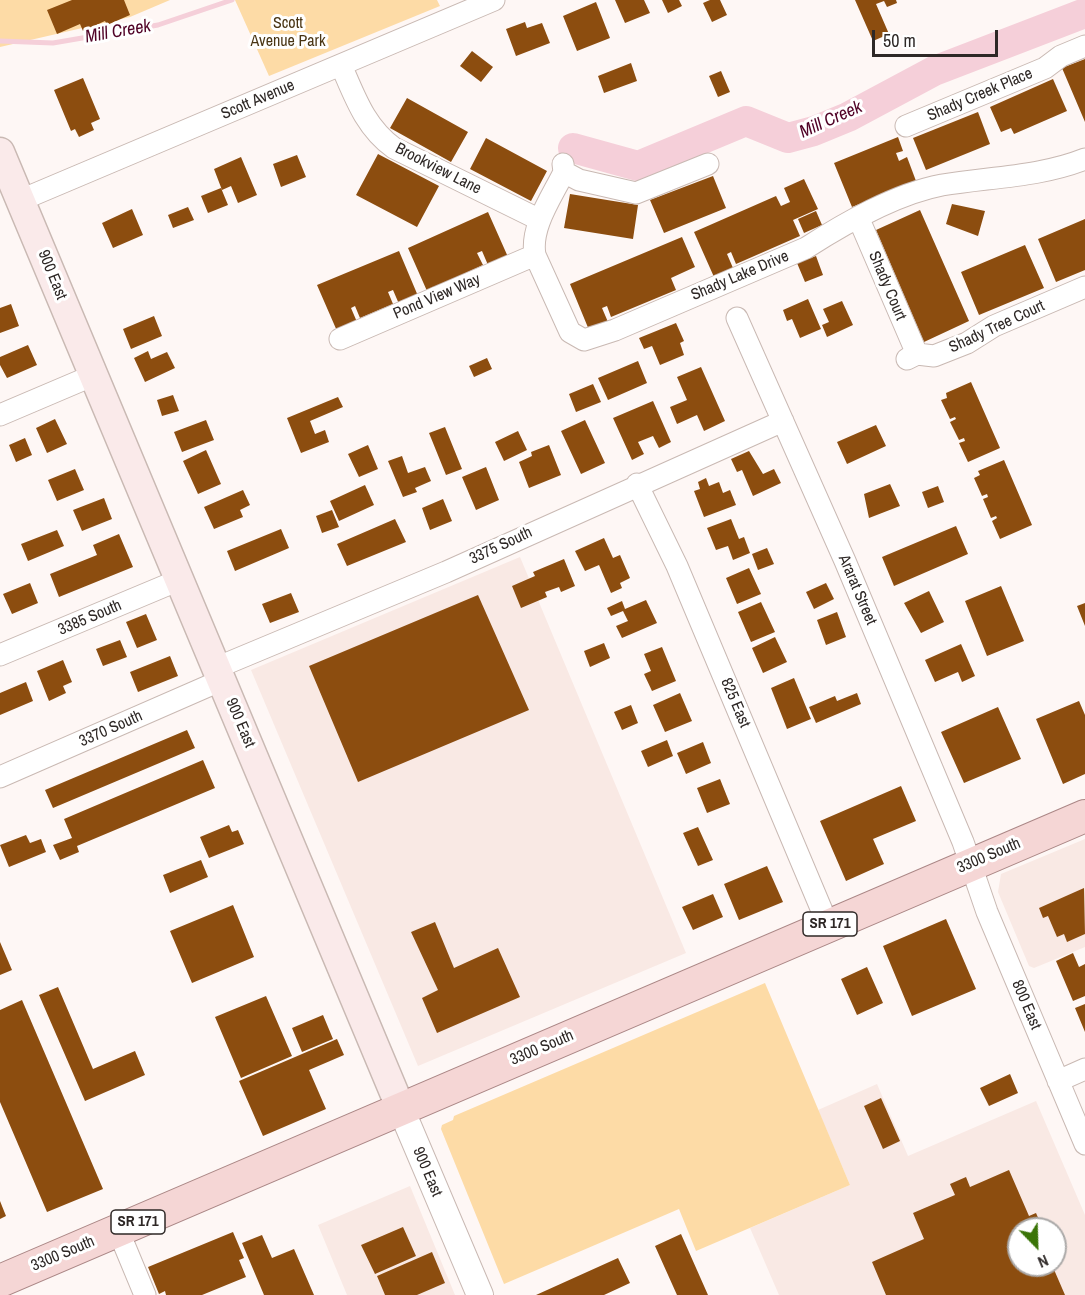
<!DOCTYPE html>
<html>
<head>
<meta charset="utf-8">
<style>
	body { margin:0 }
	#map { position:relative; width:1085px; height:1295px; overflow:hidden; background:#fef7f5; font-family:"Archivo Narrow",sans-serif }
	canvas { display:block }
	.north { position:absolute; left:1007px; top:1217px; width:60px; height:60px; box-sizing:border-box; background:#fff; border:2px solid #aba9a8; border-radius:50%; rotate:157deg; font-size:16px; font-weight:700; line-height:24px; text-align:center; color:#2e2826 }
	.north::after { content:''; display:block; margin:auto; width:21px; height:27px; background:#3a7407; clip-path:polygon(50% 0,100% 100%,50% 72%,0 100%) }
	.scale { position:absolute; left:872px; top:30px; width:126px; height:27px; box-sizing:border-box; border:3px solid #2e2826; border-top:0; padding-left:8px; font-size:18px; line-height:21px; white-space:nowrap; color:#2e2826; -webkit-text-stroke:4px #fff; paint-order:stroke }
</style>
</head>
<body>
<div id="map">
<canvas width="1085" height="1295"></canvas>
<div class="north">N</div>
<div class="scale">50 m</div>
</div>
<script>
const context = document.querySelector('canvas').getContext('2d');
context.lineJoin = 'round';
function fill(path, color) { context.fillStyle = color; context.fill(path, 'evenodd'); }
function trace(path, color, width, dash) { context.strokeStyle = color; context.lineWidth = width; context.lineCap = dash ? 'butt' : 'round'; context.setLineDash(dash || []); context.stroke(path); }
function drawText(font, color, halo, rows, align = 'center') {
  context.font = font + ' "Archivo Narrow",sans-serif'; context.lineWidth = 6; context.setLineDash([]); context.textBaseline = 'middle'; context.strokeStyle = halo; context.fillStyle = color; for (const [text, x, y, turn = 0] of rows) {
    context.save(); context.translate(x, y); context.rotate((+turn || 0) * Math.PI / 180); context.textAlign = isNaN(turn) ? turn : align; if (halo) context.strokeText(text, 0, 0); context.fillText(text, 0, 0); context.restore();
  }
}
const built = new Path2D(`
	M520,557l166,396 -268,113 -167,-396z
	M1085,839v108l-51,21 -5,-2 -31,-74 3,-18z
	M877,1084l31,72 128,-55 49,114v80h-306l-29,-67 100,-43 -32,-75zM1019,1229h36v36h-36z
	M410,1186l45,109h-108l-29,-70z`);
const green = new Path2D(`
	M0,0h170l-40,17 -130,30z
	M235,0h202l3,6 -171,70z
	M765,983l85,202 -154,66 -17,-42 -175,75 -63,-155 1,-4 11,-5 1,-4z`);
const stream = new Path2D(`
	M0,41l53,2 105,-18 74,-25`);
const river = new Path2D(`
	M573,148l65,18 108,-45 42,17 26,-7 34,-14 86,-46 151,-58`);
const building = new Path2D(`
	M72,0h52l6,15 -23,10 -2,-4 -22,10 -3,-7 -23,10 -10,-24z
	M615,0h29l6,13 -25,10z
	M662,0h17l3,6 -14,7z
	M710,0h10l7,15 -15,7 -9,-19z
	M855,0h41l1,3 -10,4 -3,-6 -8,3 13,30 -16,7z
	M596,2l14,36 -33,13 -14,-35z
	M525,22l2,6 15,-5 8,20 -34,13 -10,-27z
	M472,51l21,16 -12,15 -21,-16z
	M1085,59v63l-23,-54z
	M631,63l6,18 -33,12 -6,-17z
	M721,71l9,21 -12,5 -9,-21z
	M83,78l17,41 -9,4 3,7 -15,7 -4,-8 -4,2 -17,-41z
	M1053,79l14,32 -53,23 -3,-6 -10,4 -11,-25z
	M407,98l61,34 -17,30 -61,-34z
	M978,112l12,32 -64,26 -13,-32z
	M898,137l5,14 -7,2 3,8 8,-4 9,24 -64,26 -18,-44z
	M486,138l61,33 -16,30 -61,-32z
	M378,154l61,32 -22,41 -61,-32z
	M297,155l9,22 -25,10 -8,-23z
	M241,157l16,38 -19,8 -7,-17 -9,4 -8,-21z
	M713,176l13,32 -62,25 -14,-33z
	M804,179l14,30 -25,11 7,16 -64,28 -5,-12 -4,2 6,14 -19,9 -20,-45 82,-36 5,10 9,-4 -6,-14z
	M221,188l7,17 -20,8 -7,-17z
	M570,194l68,11 -5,34 -69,-11z
	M952,204l33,7 -7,25 -32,-12z
	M188,207l6,13 -21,8 -5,-13z
	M132,209l11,26 -30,13 -11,-25z
	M920,210l49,111 -45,21 -48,-112z
	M816,211l6,14 -18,8 -6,-14z
	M488,212l20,45 -20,8 -6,-14 -5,2 6,12 -56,26 -19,-43z
	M1085,219v51l-29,12 -18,-43z
	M682,237l13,30 -24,11 5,12 -65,27 -4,-11 -5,2 6,14 -19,8 -19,-46z
	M1025,245l19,43 -65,27 -18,-43z
	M399,251l19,45 -19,8 -6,-14 -5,2 5,12 -33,14 -5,-12 -4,2 6,14 -20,9 -20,-46z
	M816,256l7,19 -18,7 -8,-19z
	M808,299l13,30 -21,9 -8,-19 -5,2 -4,-11z
	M842,301l11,24 -26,12 -5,-12 7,-3 -6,-13z
	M11,304l8,22 -19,7v-25z
	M154,316l8,20 -31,13 -8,-20z
	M676,323l8,18 -4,2 4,12 -24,10 -8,-19 -8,3 -5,-11z
	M28,345l9,20 -30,13 -7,-13v-8z
	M148,351l3,8 16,-7 8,16 -30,14 -11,-24z
	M487,358l5,11 -18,8 -5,-11z
	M638,361l9,22 -39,17 -10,-22z
	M701,367l24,54 -21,10 -7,-16 -20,9 -7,-17 17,-7 -10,-23z
	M971,382l29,66 -32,14 -9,-19 6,-2 -1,-3 -5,2 -9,-18 6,-3 -1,-2 -5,2 -9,-19 6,-2 -1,-5z
	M593,384l8,18 -25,10 -7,-18z
	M173,395l6,16 -17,5 -5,-16z
	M338,397l5,10 -33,14 5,13 10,-4 4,12 -28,11 -14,-35z
	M653,401l18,41 -12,6 -6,-12 -15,6 6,12 -12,6 -19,-42z
	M55,419l12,25 -20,9 -11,-25z
	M206,420l8,20 -32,12 -8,-20z
	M585,420l20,43 -24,11 -20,-43z
	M876,425l10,21 -39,18 -10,-22z
	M445,427l17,42 -16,6 -17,-42z
	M518,431l9,19 -23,11 -9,-19z
	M25,438l7,17 -16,7 -7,-17z
	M368,445l10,24 -19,8 -11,-23z
	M549,445l12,30 -32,13 -10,-26 13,-6 -1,-4z
	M206,450l15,34 -23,10 -15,-33z
	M749,451l14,23 11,-5 7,14 -28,13 -11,-26 -5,2 -6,-13z
	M402,456l6,17 17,-6 6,14 -16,7 2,4 -14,5 -15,-36z
	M1004,460l28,65 -32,14 -8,-18 5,-3 -1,-2 -5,2 -8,-19 5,-2 -1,-3 -5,2 -8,-18 6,-3 -2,-4z
	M486,467l13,33 -23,10 -14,-33z
	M75,469l9,21 -27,11 -9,-21z
	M706,478l3,8 10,-4 4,11 7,-3 6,15 -32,12 -10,-26 6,-2 -2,-7z
	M890,484l10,22 -31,12 -5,-24z
	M365,485l9,20 -35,16 -9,-20z
	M938,486l6,16 -16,6 -6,-16z
	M243,490l7,15 -10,5 3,7 -29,12 -10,-22z
	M104,498l8,21 -30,12 -9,-21z
	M443,499l9,22 -22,9 -8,-22z
	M332,510l7,17 -17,6 -6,-17z
	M395,519l11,23 -59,24 -10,-22z
	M731,519l8,20 5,-2 6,16 -17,7 -5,-14 -12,4 -9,-22z
	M956,526l12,28 -74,32 -12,-29z
	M281,529l8,19 -54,23 -8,-20z
	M57,530l7,16 -36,15 -7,-17z
	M119,534l14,33 -74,30 -9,-23 47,-19 -4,-10z
	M604,538l9,20 7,-3 10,23 -10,5 2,5 -11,5 -12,-28 -14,6 -10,-20z
	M767,548l7,16 -16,6 -6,-16z
	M564,559l11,27 -14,6 -2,-5 -14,5 2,5 -26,11 -9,-22 23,-10 -2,-4z
	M749,568l12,26 -24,10 -11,-26z
	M30,583l8,20 -26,11 -9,-20z
	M826,583l8,16 -20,10 -8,-17z
	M1001,586l23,55 -37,15 -22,-55z
	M929,591l15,31 -23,11 -17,-30z
	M291,593l8,19 -29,11 -8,-19z
	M478,595l51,115 -171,72 -49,-116z
	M646,600l11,23 -35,15 -6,-12 12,-5 -5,-10 -12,5 -4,-8 15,-7 3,8z
	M761,602l14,30 -24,10 -13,-30z
	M1085,603v23l-8,-20z
	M837,612l9,25 -20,8 -9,-25z
	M146,614l11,26 -20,8 -11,-26z
	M775,637l12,25 -24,11 -11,-25z
	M120,640l7,17 -24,9 -7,-17z
	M604,643l6,15 -20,9 -6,-16z
	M961,644l14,32 -13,6 -4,-10 -23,10 -10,-22z
	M662,647l14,34 -24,10 -8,-17 7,-3 -7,-17z
	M170,656l8,20 -40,16 -8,-20z
	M63,660l9,22 -9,4 3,7 -17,8 -12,-30z
	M794,678l17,41 -24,10 -16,-41z
	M26,682l7,19 -33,14v-22z
	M680,693l12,28 -27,11 -12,-27z
	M857,693l4,11 -45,19 -7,-16 26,-11 2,5z
	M1079,701l6,14v59l-22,10 -27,-65z
	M631,705l7,18 -16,7 -8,-18z
	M998,707l23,52 -57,24 -23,-51z
	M187,730l8,18 -142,60 -8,-18z
	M667,740l6,16 -25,11 -7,-16z
	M703,742l8,21 -25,11 -9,-21z
	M203,760l12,28 -138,58 2,6 -19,8 -7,-15 19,-7 -8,-19z
	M720,779l10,25 -23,9 -10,-25z
	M901,786l15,35 -43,18 11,25 -38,17 -26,-60z
	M229,825l3,7 6,-2 6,14 -35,14 -9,-21z
	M698,827l15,33 -15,6 -15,-33z
	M26,835l4,8 11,-4 5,13 -37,15 -9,-22z
	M201,860l7,17 -38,16 -7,-18z
	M767,866l16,36 -44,18 -15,-36z
	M1084,888l1,46 -18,8 -3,-8 -7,3 -9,-21 -5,2 -4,-10z
	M713,894l10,23 -30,13 -11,-23z
	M233,905l21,52 -62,26 -22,-52z
	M946,919l30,70 -64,27 -29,-70z
	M435,922l19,46 44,-20 22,49 -83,36 -15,-35 16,-8 -27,-58z
	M0,942l12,28 -12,5z
	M1073,953l6,14 6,-3v32l-12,5 -17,-40z
	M867,967l16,36 -26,12 -16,-36z
	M58,987l35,82 42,-18 10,24 -60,26 -46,-106z
	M266,996l26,60 -51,22 -26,-61z
	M22,1000l81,189 -56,23 -47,-110v-92z
	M1085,1004v28l-10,-24z
	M323,1015l10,24 -31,13 -10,-24z
	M337,1039l7,16 -35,15 17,39 -63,27 -24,-55z
	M1010,1074l8,19 -29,13 -9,-18z
	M881,1098l19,43 -17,8 -19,-43z
	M1009,1170l20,46 7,-3 7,16h-24v36h33l13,30h-179l-14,-33 52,-23 -11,-26 42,-18 -5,-11 16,-7 4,10z
	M0,1201l6,15 -6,3z
	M403,1227l13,29 -41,18 -14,-29z
	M233,1232l11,26 -5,2 7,17 -44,18h-36l-1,-4 -6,3 -11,-27z
	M681,1234l27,61h-31l-22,-49z
	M262,1235l10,23 22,-9 20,46h-50l-22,-52z
	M432,1252l13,31 -28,12h-32l-8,-19z
	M618,1258l12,25 -26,12h-68z`);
const minor = new Path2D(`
	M341,65c14,32 24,62 53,83l146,72
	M906,126l139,-58 16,-12 24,-10
	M563,164l1,8c-12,25 -34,55 -29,83l35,77 14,8 31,-10 191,-82c39,-25 89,-54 136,-63 48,-8 98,-8 143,-26
	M564,172l15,8 57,13 72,-29
	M21,200l473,-200
	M858,217l59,137
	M737,318l108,243 118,281 24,70 98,232
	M340,339l195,-84
	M907,359l10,-5 17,2 33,-13 27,-17 91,-39
	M0,415l94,-40
	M637,484l40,82 151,359
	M0,655l179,-75
	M216,668l230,-96 337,-151
	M0,777l222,-97
	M1058,1081l27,-12
	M118,1230l27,65`);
const tertiary = new Path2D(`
	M401,1109l79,186`);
const secondary = new Path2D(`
	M0,152l401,957`);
const primary = new Path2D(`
	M0,1281l1085,-465`);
const shields = [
	[830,924,54],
	[138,1222,54]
];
const shieldNames = [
	["SR 171",830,924],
	["SR 171",138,1222]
];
const parkNames = [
	["Scott",288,24],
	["Avenue Park",288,42]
];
const streetNames = [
	["Shady Creek Place",980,95,-23],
	["Scott Avenue",258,100,-23],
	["Brookview Lane",438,169,27],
	["900 East",52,275,68],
	["Shady Lake Drive",740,276,-23],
	["Shady Court",887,286,67],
	["Pond View Way",437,297,-23],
	["Shady Tree Court",997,327,-25],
	["3375 South",501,546,-25],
	["Ararat Street",857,590,67],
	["3385 South",90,618,-23],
	["825 East",735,703,67],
	["900 East",240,723,67],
	["3370 South",111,729,-24],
	["3300 South",989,856,-23],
	["800 East",1026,1005,67],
	["3300 South",542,1048,-23],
	["900 East",427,1172,67],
	["3300 South",63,1254,-23]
];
const waterNames = [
	["Mill Creek",118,32,-10],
	["Mill Creek",831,120,-24]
];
fill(built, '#f9e9e4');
fill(green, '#fddba6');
trace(stream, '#f5cfd9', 5);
trace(river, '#f5cfd9', 30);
fill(building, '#8c4d0f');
trace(minor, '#c9b9b3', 23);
trace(tertiary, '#c9b9b3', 28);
trace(secondary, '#c9b9b3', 31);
trace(primary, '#ab8786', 34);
trace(minor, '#fff', 21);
trace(tertiary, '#fff', 26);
trace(secondary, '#faeaea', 28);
trace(primary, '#f5d6d5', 32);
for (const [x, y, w] of shields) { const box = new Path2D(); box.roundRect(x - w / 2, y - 12, w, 24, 4.5); context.fillStyle = '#fff'; context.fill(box); trace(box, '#2e2826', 1.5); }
drawText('bold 15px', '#2e2826', null, shieldNames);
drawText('16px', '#493514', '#fff', parkNames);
drawText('16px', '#2e2826', '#fff', streetNames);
drawText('italic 18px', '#500226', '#fff', waterNames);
</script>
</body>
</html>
